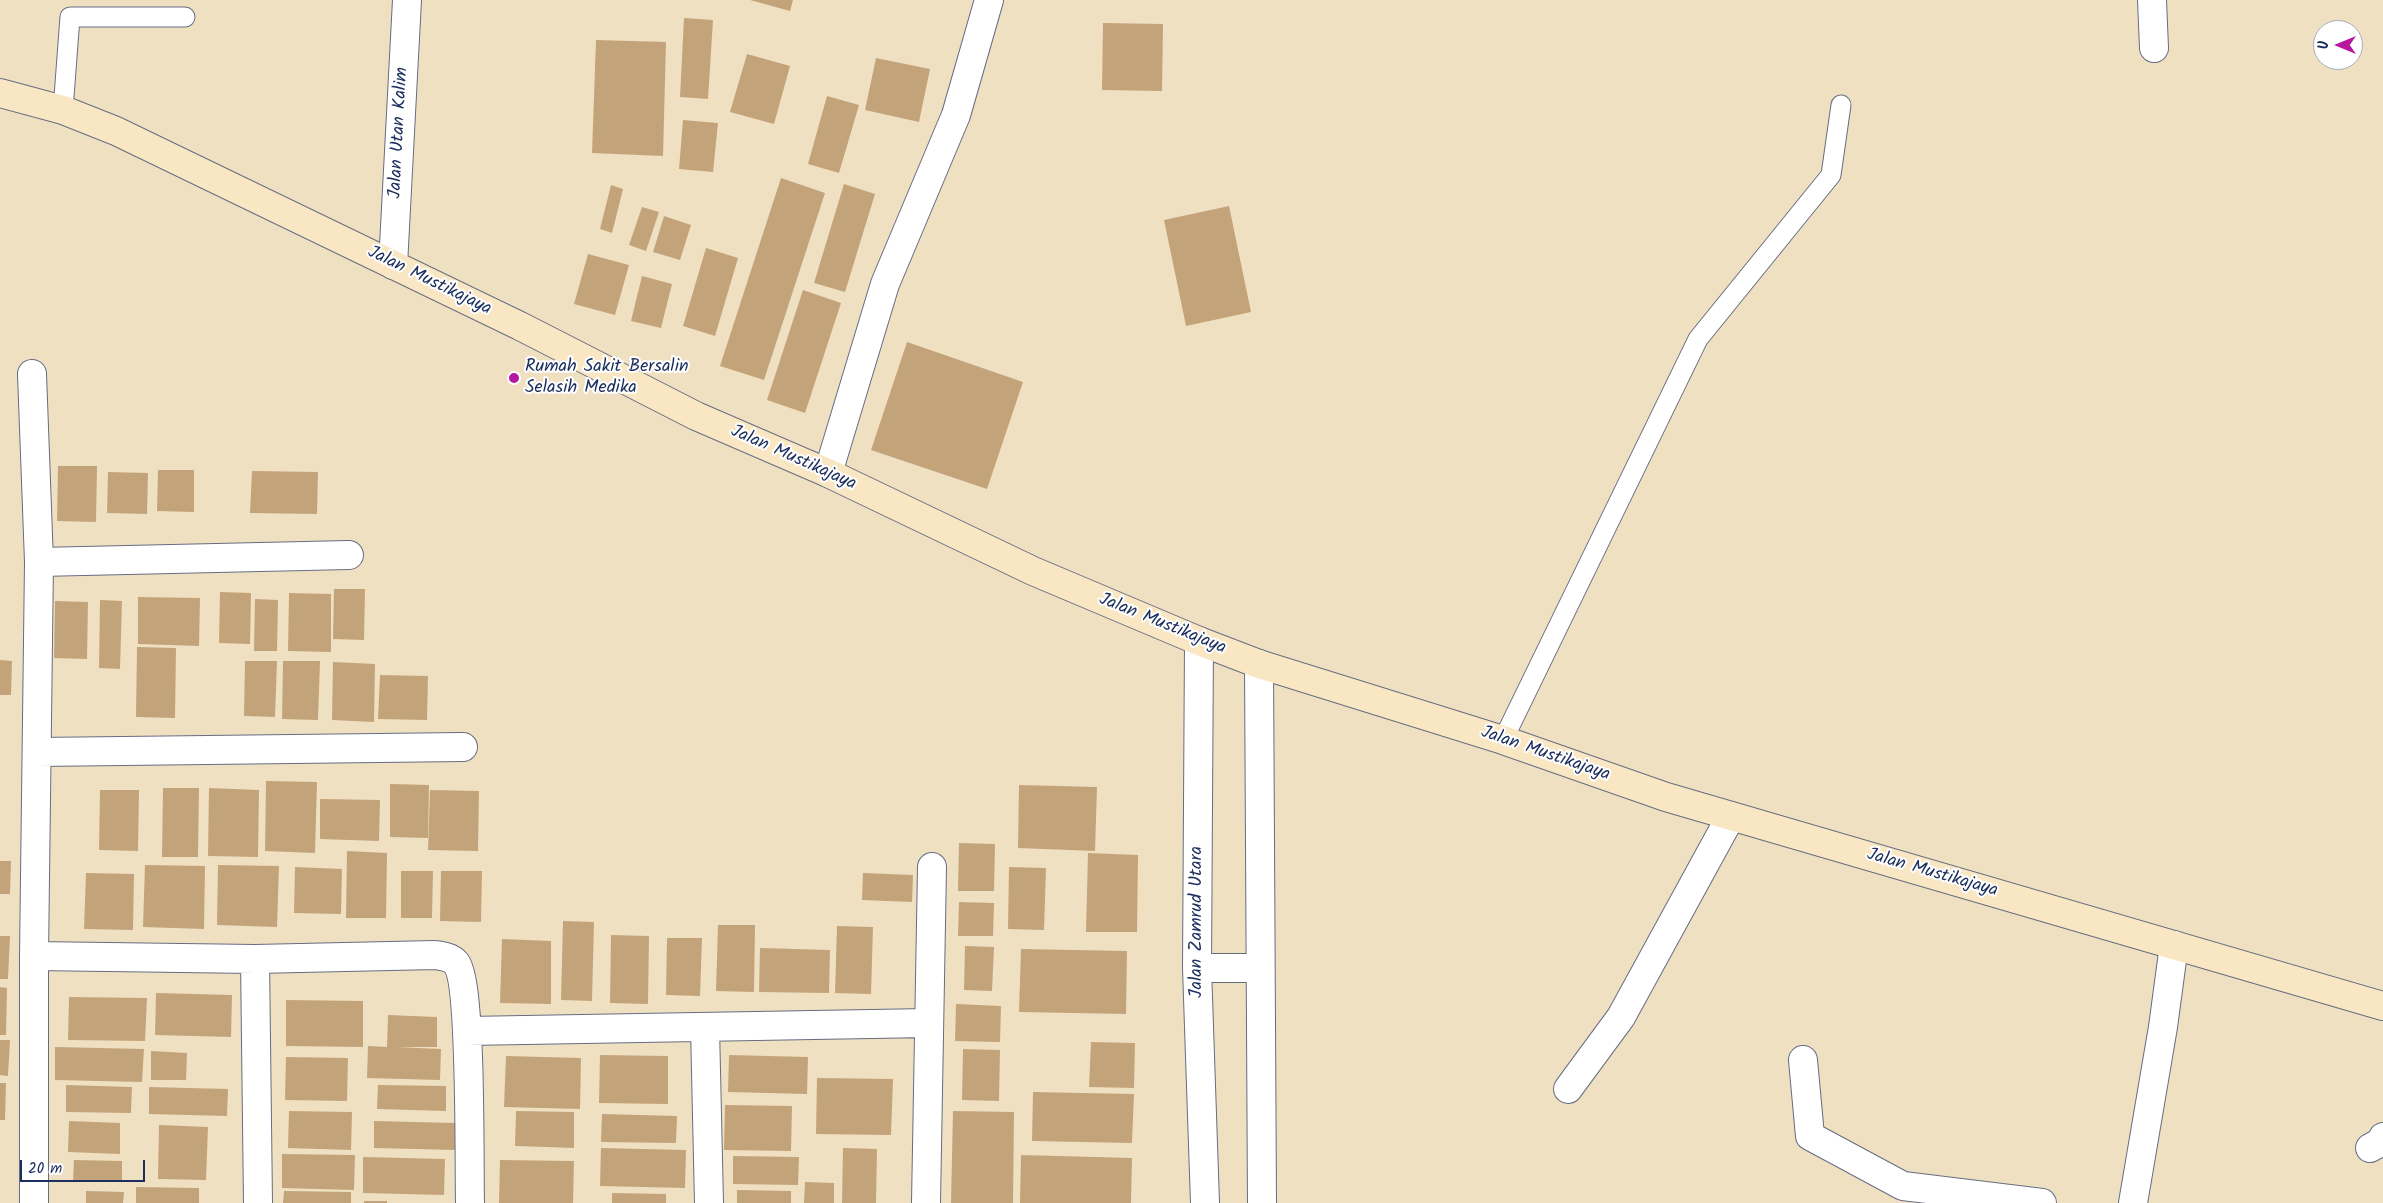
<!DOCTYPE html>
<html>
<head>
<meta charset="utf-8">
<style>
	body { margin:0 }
	#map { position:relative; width:2383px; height:1203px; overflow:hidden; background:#f0e0c2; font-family:Kalam,sans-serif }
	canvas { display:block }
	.north { position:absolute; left:2313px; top:20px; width:50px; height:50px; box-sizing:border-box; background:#fff; border:1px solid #a4acbf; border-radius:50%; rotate:270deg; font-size:14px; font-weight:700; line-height:20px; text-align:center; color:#1b2f5e }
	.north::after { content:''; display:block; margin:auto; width:18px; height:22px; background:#b5179e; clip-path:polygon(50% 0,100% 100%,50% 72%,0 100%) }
	.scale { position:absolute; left:20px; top:1160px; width:125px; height:22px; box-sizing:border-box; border:2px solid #1b2f5e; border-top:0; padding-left:6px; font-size:15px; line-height:18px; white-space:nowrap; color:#1b2f5e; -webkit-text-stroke:4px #fff; paint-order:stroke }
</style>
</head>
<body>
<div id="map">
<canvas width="2383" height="1203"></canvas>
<div class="north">U</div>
<div class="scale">20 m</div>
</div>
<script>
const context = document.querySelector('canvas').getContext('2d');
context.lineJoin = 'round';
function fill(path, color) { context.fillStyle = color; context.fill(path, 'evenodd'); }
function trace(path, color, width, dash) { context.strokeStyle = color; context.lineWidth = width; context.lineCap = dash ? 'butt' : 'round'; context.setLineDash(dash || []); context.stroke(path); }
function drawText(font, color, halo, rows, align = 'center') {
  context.font = font + ' Kalam,sans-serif'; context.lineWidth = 4; context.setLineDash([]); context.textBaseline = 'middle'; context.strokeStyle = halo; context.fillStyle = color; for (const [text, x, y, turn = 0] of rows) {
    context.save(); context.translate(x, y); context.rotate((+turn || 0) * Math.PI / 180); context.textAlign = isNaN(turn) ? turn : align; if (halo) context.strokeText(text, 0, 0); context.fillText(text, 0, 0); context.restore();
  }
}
const building = new Path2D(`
	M750,0h43l-3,11z
	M684,18l29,2 -5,79 -28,-2z
	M1103,23l60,1 -1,67 -60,-1z
	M596,40l70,2 -3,114 -71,-3z
	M747,54l43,12 -16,58 -44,-12z
	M876,58l54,11 -11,53 -54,-12z
	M827,96l32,9 -20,68 -31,-9z
	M683,120l35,3 -5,49 -34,-3z
	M781,178l44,15 -61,187 -44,-14z
	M844,184l31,10 -30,98 -31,-9z
	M611,185l12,4 -11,44 -12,-4z
	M1229,206l22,106 -65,14 -22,-106z
	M642,207l17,5 -13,39 -17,-6z
	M664,216l27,9 -11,35 -27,-8z
	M706,248l32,10 -23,78 -32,-10z
	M588,254l41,11 -14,50 -41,-11z
	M642,276l30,8 -11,44 -30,-7z
	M803,290l38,13 -36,110 -38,-13z
	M907,342l116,40 -36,107 -116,-39z
	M58,466h39l-1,56 -39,-1z
	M158,470h36v42l-37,-1z
	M252,471l66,1 -1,42 -67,-1z
	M108,472l40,1 -1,41 -40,-1z
	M334,589h31l-1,51 -31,-1z
	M220,592l31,1 -1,51 -31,-1z
	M289,593l42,1v58l-43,-1z
	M138,597l62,1 -1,48 -61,-2z
	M255,599l23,1 -1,51h-23z
	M100,600l22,1 -2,68 -21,-1z
	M55,601l33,1 -1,57 -33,-1z
	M137,647l39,1 -1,70 -39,-1z
	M0,660l12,1 -1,34h-11z
	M245,661h32l-2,56 -31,-1z
	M283,661h37l-2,59 -36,-1z
	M333,662l42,2 -1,58 -42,-2z
	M380,675l48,1 -1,44 -49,-1z
	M266,781l51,1 -2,71 -50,-2z
	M390,784l39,1 -1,53 -38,-1z
	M1019,785l78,2 -2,64 -77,-3z
	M163,788h36l-1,69h-36z
	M209,788l50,2 -1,67 -50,-1z
	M100,790h39l-1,61 -39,-1z
	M430,790l49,1 -1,60 -50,-1z
	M320,799l60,1 -1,41 -59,-2z
	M959,843l36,1 -1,47h-36z
	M347,851l40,2 -1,65h-40z
	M1088,853l50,2 -1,77h-51z
	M0,861h11l-1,33h-10z
	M145,865l60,1 -1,63 -61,-2z
	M218,865l61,1 -2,61 -60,-2z
	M295,867l47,2 -1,45 -47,-1z
	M1009,867l37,1 -2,62 -36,-1z
	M401,871h32l-1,47h-31z
	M441,871h41l-1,51 -41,-1z
	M86,873l48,1 -1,56 -49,-1z
	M863,873l50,2 -1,27 -50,-2z
	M959,902l35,1 -1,33h-35z
	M563,921l31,1 -2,79 -31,-1z
	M718,925h37l-1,67 -38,-1z
	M837,926l36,1 -2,67 -36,-1z
	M611,935l38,1 -1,68 -38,-1z
	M0,936h10l-2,43h-8z
	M667,938h35l-2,58 -34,-1z
	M502,939l49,2v63l-51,-1z
	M965,946l29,1 -2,44 -28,-1z
	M760,948l70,2 -1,43 -70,-1z
	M1021,949l106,2 -1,63 -107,-2z
	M0,987l7,1 -1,47h-6z
	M156,993l76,2 -1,42 -76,-2z
	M69,997l78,1 -2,43 -77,-1z
	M286,1000l77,1v46l-77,-1z
	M956,1004l45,2 -1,36 -45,-1z
	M388,1015l49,2v30h-41l45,2 -1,31 -73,-2 1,-32 19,1z
	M0,1040h10l-2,36 -8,-1z
	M1091,1042l44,1 -1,45 -45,-1z
	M55,1047l89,2 -2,33 -87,-2z
	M963,1049l37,1 -1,51 -37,-1z
	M151,1051l36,2 -1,27h-35z
	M600,1055l68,1v48l-69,-1z
	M729,1055l79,2 -1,37 -79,-2z
	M506,1056l75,2 -1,51 -76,-2z
	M286,1057l62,1 -1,43 -62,-1z
	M817,1078l76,1 -2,56 -75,-1z
	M0,1083h6l-1,37h-5z
	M66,1085l66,2 -1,26 -65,-1z
	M378,1085l68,1v25l-69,-2z
	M149,1087l79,2 -1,27 -78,-2z
	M1033,1092l101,2 -2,49 -100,-2z
	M725,1105l67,1 -1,45 -67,-1z
	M289,1111l63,1 -1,38 -63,-2z
	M516,1111l58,1v36l-59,-2z
	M953,1111l61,1 -1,91h-62z
	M602,1114l75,2 -1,27 -75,-1z
	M69,1121l51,2v31l-52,-2z
	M374,1121l81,2v27l-81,-2z
	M159,1125l49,2 -2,53 -48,-1z
	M601,1148l85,2 -1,38 -85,-2z
	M843,1148l34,1 -1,54h-34z
	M282,1154l73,1 -1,35 -72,-2z
	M1021,1155l111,3 -1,45h-111z
	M733,1156l66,1 -1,28 -65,-1z
	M363,1157l82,2 -1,36 -81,-2z
	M74,1160l48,1v21l-49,-1z
	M500,1160l74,1 -1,42h-74z
	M805,1182l29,1v20h-30z
	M136,1187l63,1v15h-63z
	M737,1190l54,1v12h-54z
	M86,1191l38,1 -1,11h-37z
	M284,1191l67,1v11h-68z
	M612,1193l54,1v9h-54z
	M364,1201h23v2h-23z`);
const service = new Path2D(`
	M63,110l7,-93h115
	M1503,740l195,-401 133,-164 10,-70`);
const minor = new Path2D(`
	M2152,0l2,48
	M393,265l14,-265
	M32,374l7,188 -5,394v247
	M828,473l57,-189 71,-169 33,-115
	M39,562l310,-7
	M37,752l426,-5
	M34,956l221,3 180,-4c7,1 16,2 21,8 16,20 13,204 14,240
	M255,959l3,244
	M705,1027l4,176
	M467,1031l462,-8
	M1803,1060l7,76 93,50 139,17
	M1568,1089l53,-72 110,-201
	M2370,1148l11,-6 2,-5
	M926,1203l6,-336
	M2133,1203l30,-176 11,-82`);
const tertiary = new Path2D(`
	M1199,641l-2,327 8,235
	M1259,664l3,539
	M1197,968h62`);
const secondary = new Path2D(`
	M0,93l63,17 53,21 404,195 176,90 132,57 205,98 166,70 60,23 244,76 163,57 717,209`);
const markers = [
	[514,378,6,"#b5179e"]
];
const streetNames = [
	["Jalan Utan Kalim",400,133,-87],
	["Jalan Mustikajaya",429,282,26],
	["Jalan Mustikajaya",793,459,24],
	["Jalan Mustikajaya",1162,625,22],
	["Jalan Mustikajaya",1545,755,19],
	["Jalan Mustikajaya",1932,874,16],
	["Jalan Zamrud Utara",1198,922,-90]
];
const poiNames = [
	["Rumah Sakit Bersalin",525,368],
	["Selasih Medika",525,389]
];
fill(building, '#c3a47a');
trace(service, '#666d81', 21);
trace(minor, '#666d81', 30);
trace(tertiary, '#666d81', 30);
trace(secondary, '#666d81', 30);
trace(service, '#fff', 19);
trace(minor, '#fff', 28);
trace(tertiary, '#fff', 28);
trace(secondary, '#f9e7c3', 28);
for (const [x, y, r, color] of markers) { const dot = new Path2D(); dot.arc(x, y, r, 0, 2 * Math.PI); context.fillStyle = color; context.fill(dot); trace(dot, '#fff', 2); }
drawText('18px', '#1b2f5e', '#fff', streetNames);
drawText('18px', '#1b2f5e', '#fff', poiNames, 'left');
</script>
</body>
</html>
